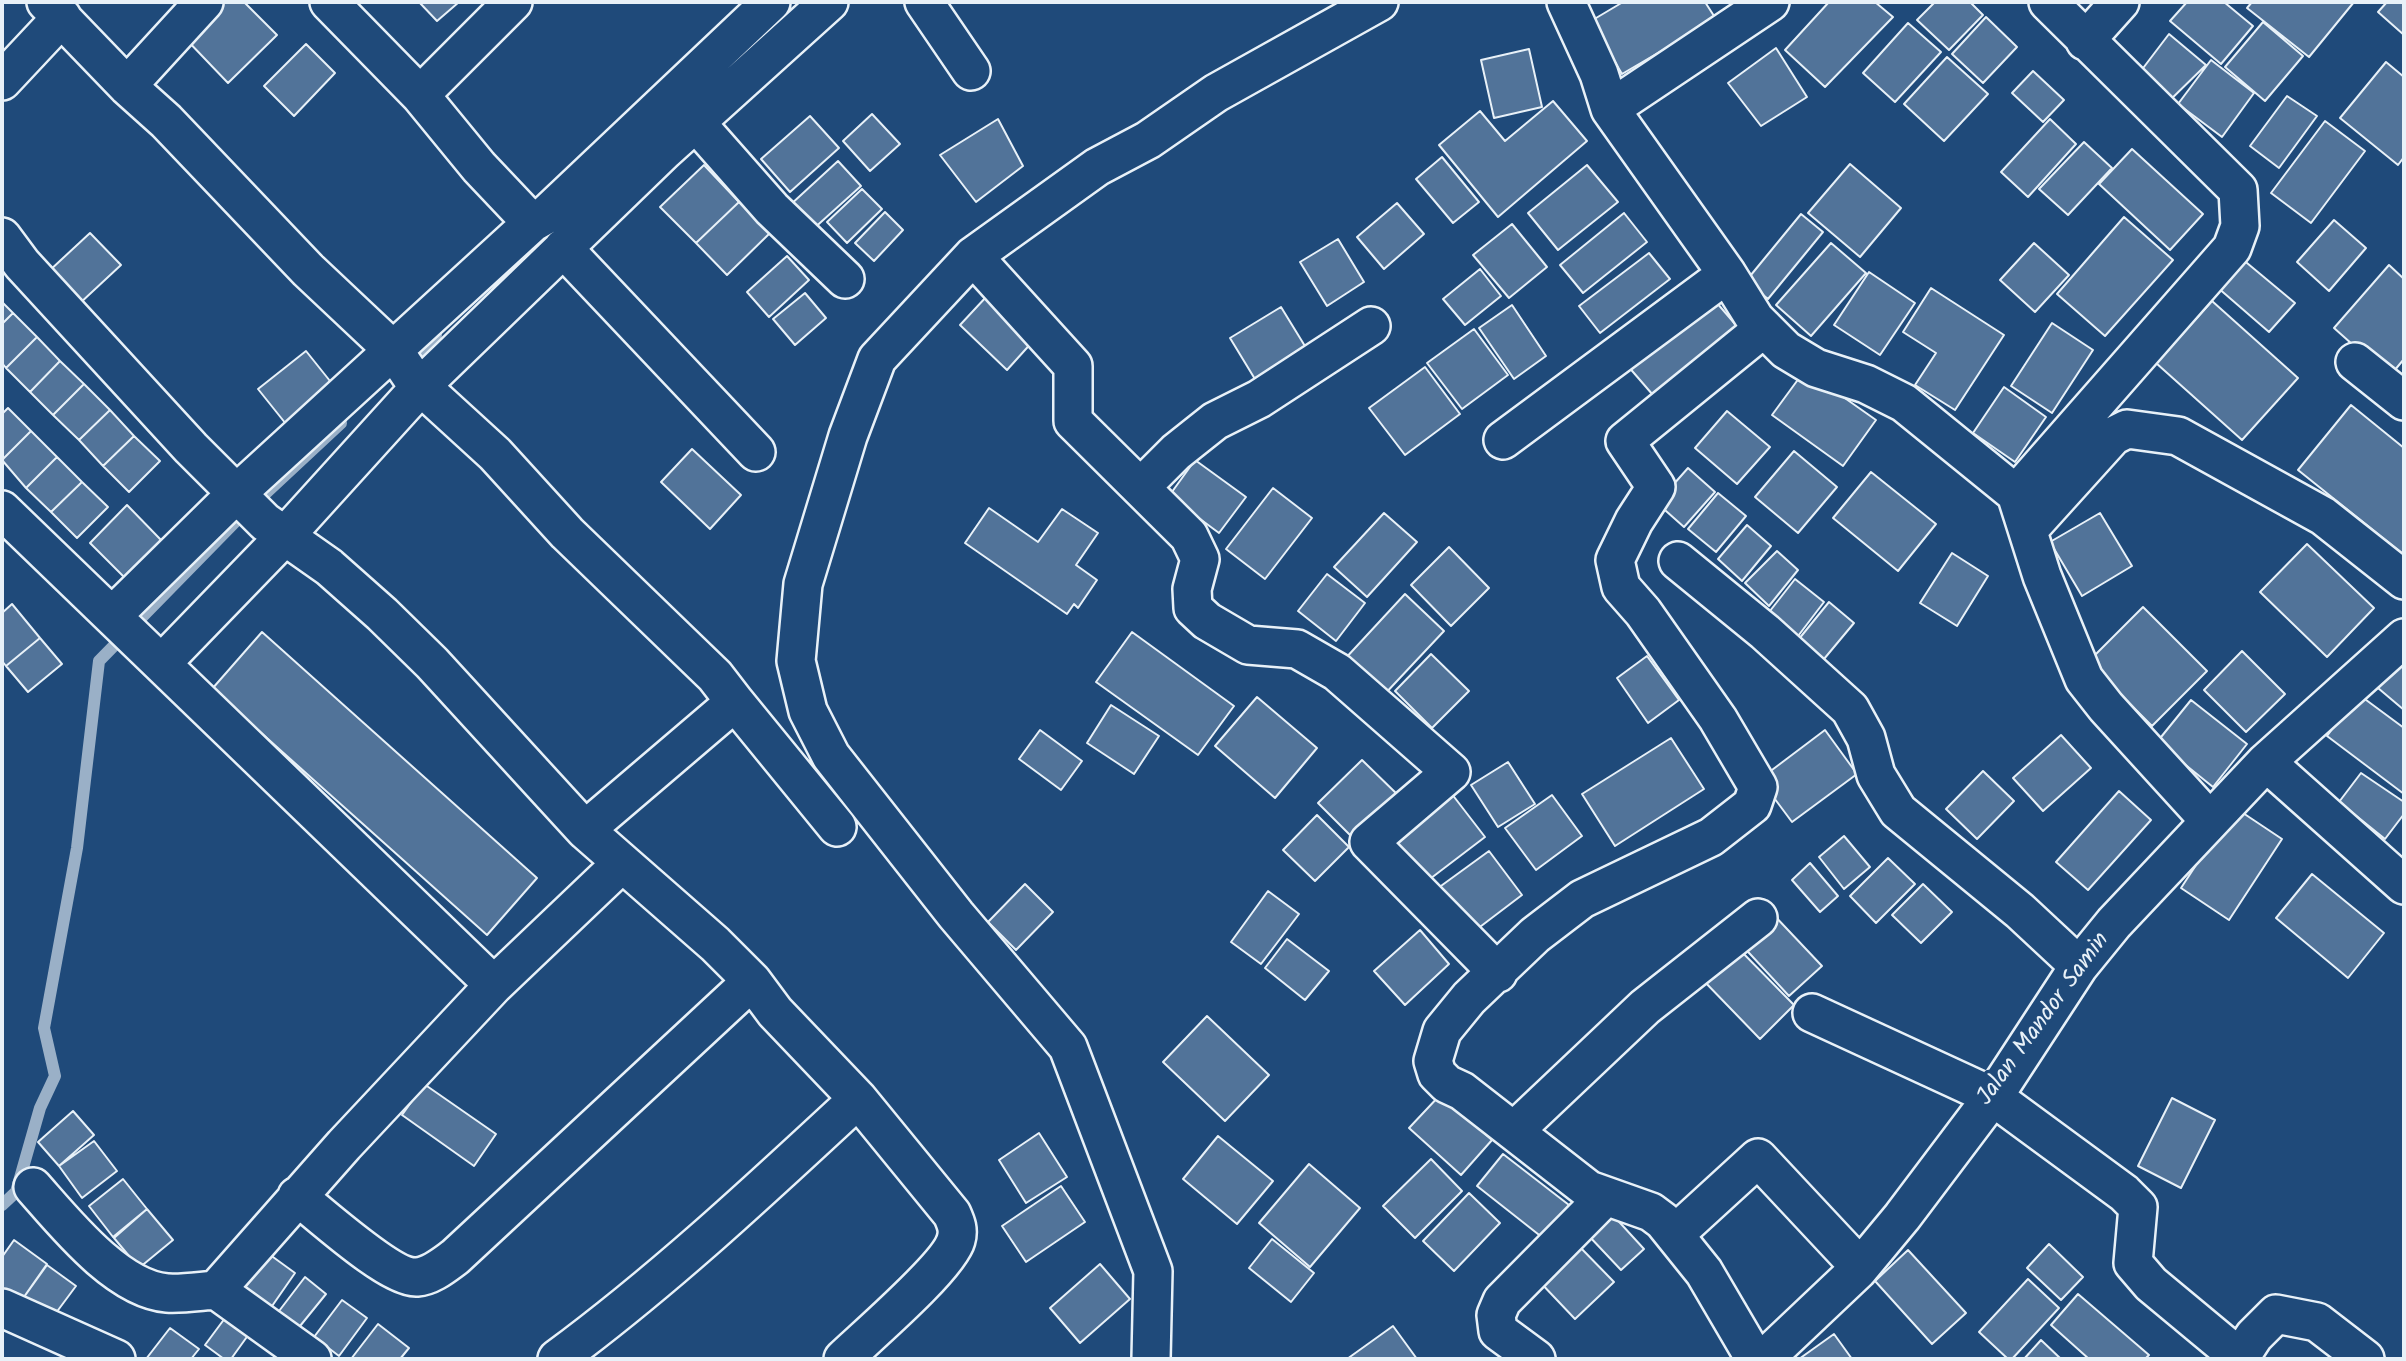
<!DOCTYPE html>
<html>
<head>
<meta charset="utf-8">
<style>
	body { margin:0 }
	#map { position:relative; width:2406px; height:1361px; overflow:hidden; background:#1f4a7a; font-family:Kalam,sans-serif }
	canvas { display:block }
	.frame { position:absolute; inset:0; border:4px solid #e8f1f8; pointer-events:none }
</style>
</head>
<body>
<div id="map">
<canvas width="2406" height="1361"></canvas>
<div class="frame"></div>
</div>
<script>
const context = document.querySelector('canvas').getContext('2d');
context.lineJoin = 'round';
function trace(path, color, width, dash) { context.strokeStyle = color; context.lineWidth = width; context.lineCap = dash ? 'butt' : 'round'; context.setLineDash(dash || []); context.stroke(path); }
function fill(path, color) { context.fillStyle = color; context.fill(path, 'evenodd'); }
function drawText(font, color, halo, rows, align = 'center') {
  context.font = font + ' Kalam,sans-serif'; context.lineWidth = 7; context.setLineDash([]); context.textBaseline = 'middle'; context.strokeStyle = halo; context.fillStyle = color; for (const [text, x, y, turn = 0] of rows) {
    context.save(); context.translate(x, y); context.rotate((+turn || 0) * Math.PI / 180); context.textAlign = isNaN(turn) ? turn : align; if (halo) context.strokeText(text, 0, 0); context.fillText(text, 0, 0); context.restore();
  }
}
const stream = new Path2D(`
	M406,363l30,-28
	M2,1205l14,-13 24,-84 15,-32 -11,-48 33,-180 22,-187 139,-142 103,-96`);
const building = new Path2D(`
	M218,2h26l33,33 -49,48 -45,-47z
	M419,2h40l-22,19z
	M1623,2h82l11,17 -94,55 -31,-53z
	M1829,2h46l18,15 -68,70 -40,-37z
	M1935,2h35l13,13 -34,35 -32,-30z
	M2187,2h37l29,24 -32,38 -51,-43z
	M2252,2h102l-45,55 -62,-49z
	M2387,2h17v33l-26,-23z
	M1986,17l31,30 -34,36 -31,-29z
	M2263,22l40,34 -38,45 -40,-34z
	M1908,23l33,29 -46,50 -32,-29z
	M2169,34l37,31 -42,41 -30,-26z
	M306,44l29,29 -41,43 -30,-30z
	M1776,48l31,49 -46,29 -33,-43z
	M1529,49l13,58 -48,11 -13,-58z
	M1947,57l41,37 -44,47 -40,-37z
	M2211,60l43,33 -32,44 -44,-33z
	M2386,62l18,15v80l-6,8 -58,-47z
	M2033,71l31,29 -21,22 -31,-29z
	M2287,96l30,20 -38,52 -29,-22z
	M1553,101l34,40 -89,76 -59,-72 41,-34 25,30z
	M872,114l28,30 -30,27 -27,-30z
	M810,116l29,32 -49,44 -29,-33z
	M998,119l25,47 -47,36 -36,-47z
	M2050,119l26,25 -48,53 -27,-25z
	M2325,121l40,30 -54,72 -40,-30z
	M2084,142l28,26 -44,47 -29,-26z
	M2132,149l71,65 -33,36 -71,-66z
	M1442,157l37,45 -26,21 -37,-44z
	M838,161l23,25 -50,45 -22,-25z
	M1850,164l51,44 -41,49 -52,-44z
	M704,165l35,37 -43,41 -36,-36z
	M1587,165l31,37 -60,48 -30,-37z
	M862,189l20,20 -35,34 -20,-21z
	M739,202l31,31 -43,42 -31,-32z
	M1397,203l27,31 -40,35 -27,-32z
	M885,212l18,18 -29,31 -19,-18z
	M1624,213l23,29 -64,51 -23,-28z
	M1801,214l22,18 -55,67 -22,-18z
	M2124,217l49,43 -68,76 -48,-42z
	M2334,220l32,28 -37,43 -32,-29z
	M1512,224l35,43 -38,31 -36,-43z
	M90,233l31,32 -43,40 -30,-33z
	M1338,239l26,43 -37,24 -27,-44z
	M1831,243l35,30 -55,63 -35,-31z
	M2034,243l35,32 -34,37 -35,-32z
	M1649,253l21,26 -70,54 -21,-27z
	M787,256l22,24 -40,37 -22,-25z
	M2241,258l54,45 -26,29 -52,-45z
	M2389,265l15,14v80l-15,18 -55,-49z
	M1480,269l21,27 -36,29 -22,-26z
	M1869,272l46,31 -35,52 -46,-30z
	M1931,288l73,47 -49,75 -40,-25 21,-32 -33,-21z
	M805,293l21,25 -31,27 -22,-26z
	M1710,295l32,37 -83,70 -32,-37z
	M987,296l47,44 -27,30 -47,-45z
	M2212,301l86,77 -56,62 -86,-77z
	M2,302l11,11 -11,11z
	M1512,305l34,51 -32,23 -35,-51z
	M1281,307l27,44 -47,38 -31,-51z
	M13,313l24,24 -31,31 -4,-5v-39z
	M2052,323l41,27 -41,63 -41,-27z
	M1474,329l34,46 -46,34 -35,-46z
	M37,337l23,24 -30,31 -24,-24z
	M306,351l28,35 -48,38 -28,-35z
	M60,361l24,23 -31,31 -23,-23z
	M1425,367l35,47 -55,41 -36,-47z
	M1805,370l71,50 -33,46 -71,-51z
	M84,384l26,26 -31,30 -26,-25z
	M2004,387l42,30 -31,45 -42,-29z
	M2351,405l53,43v107l-106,-85z
	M8,408l23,23 -29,29v-46z
	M110,410l24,26 -31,30 -24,-26z
	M1727,411l43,36 -33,37 -42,-36z
	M31,431l26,26 -31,31 -24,-28z
	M134,436l26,25 -31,31 -26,-26z
	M692,449l49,46 -31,34 -49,-47z
	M1794,451l43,36 -39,46 -43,-36z
	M57,457l25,25 -31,30 -25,-24z
	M1195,460l51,37 -27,36 -50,-37z
	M1688,468l27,24 -31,35 -27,-24z
	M1871,472l65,52 -38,47 -65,-53z
	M82,482l26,25 -31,31 -26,-26z
	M1273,488l39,30 -47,61 -39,-30z
	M1718,493l28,23 -30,36 -28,-23z
	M127,505l34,35 -37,37 -34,-34z
	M989,508l49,34 24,-33 36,24 -22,32 21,15 -19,28 -4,-4 -7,10 -102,-71z
	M1384,513l33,29 -50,55 -33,-30z
	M2100,513l32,53 -50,30 -32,-54z
	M1747,525l24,21 -29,35 -24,-22z
	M2307,544l67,64 -47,49 -67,-65z
	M1449,547l40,41 -38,38 -40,-41z
	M1777,551l21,19 -29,36 -24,-23z
	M1952,553l36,23 -31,50 -37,-23z
	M1327,574l38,29 -29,38 -38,-30z
	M1795,579l29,23 -29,38 -29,-24z
	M1405,594l39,37 -62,66 -39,-36z
	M1829,602l25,21 -35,42 -25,-20z
	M12,604l28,34 -34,28 -4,-5v-48z
	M2143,607l64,64 -55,55 -64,-64z
	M262,632l275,246 -50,57 -275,-246z
	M1132,632l102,74 -36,49 -102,-73z
	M40,638l22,26 -34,28 -22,-26z
	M2242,651l43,43 -39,38 -42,-42z
	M1431,654l38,37 -37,37 -37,-37z
	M1647,656l32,44 -31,23 -31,-45z
	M2404,657v53l-26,-22z
	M2358,694l46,34v66l-77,-58z
	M1257,697l60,51 -42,50 -60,-52z
	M2191,700l56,44 -34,43 -56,-45z
	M1111,705l48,31 -25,38 -47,-31z
	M1040,730l42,31 -21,29 -42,-31z
	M1825,730l32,44 -65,48 -32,-43z
	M2061,735l30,33 -48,43 -30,-33z
	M1671,738l33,51 -89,57 -33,-52z
	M1362,760l38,37 -44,44 -38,-38z
	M1508,762l27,42 -37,23 -27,-42z
	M1983,771l31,30 -37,38 -31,-30z
	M2361,773l43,29v12l-19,25 -46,-37z
	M1448,789l37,48 -63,48 -36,-49z
	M2119,791l32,29 -63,70 -32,-28z
	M1552,795l30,41 -46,34 -31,-42z
	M2234,807l48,32 -53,81 -48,-32z
	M1317,815l32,32 -34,34 -32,-31z
	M1844,836l26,31 -26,22 -25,-32z
	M1489,851l33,44 -54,41 -34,-45z
	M1888,858l27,26 -39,39 -26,-27z
	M1810,863l28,33 -18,16 -28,-32z
	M2312,874l72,59 -36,45 -72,-60z
	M1025,884l28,28 -37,38 -28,-28z
	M1923,884l29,28 -31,31 -29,-28z
	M1268,891l31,23 -38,50 -30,-22z
	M1771,912l51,54 -33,30 -51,-55z
	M1420,930l29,34 -44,41 -31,-34z
	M1287,939l42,32 -24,29 -40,-32z
	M1735,945l59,60 -34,34 -59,-61z
	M1207,1016l62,59 -44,46 -62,-59z
	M424,1084l72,50 -22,32 -72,-51z
	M1441,1094l51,46 -31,35 -52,-47z
	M2172,1098l43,22 -34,68 -43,-22z
	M73,1111l21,24 -35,31 -21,-24z
	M1039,1133l28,44 -41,26 -27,-43z
	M1218,1136l55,45 -36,43 -54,-45z
	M94,1141l23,30 -35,27 -23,-32z
	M1503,1154l66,51 -26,33 -66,-52z
	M1431,1159l31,32 -47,47 -32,-32z
	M1309,1164l51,44 -50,59 -51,-44z
	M123,1179l24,30 -34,28 -24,-31z
	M1061,1186l24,36 -59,40 -24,-36z
	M1469,1193l31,30 -46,48 -31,-30z
	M147,1209l26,31 -34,28 -25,-30z
	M1611,1213l33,36 -23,21 -33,-35z
	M1272,1239l42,34 -23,29 -42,-34z
	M14,1240l33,24 -28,40 -17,-13v-34z
	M1576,1243l38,39 -39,37 -37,-39z
	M2049,1244l34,33 -22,23 -34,-32z
	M262,1249l33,24 -25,36 -34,-24z
	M1908,1250l58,63 -34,31 -57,-63z
	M1100,1264l30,35 -50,44 -30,-35z
	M47,1265l29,21 -29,39 -28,-21z
	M305,1277l21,17 -30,37 -20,-16z
	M2028,1279l31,29 -47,51h-4l-29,-27z
	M2078,1294l71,61 -4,4h-56l-38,-34z
	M342,1300l25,18 -28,38 -25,-19z
	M231,1310l23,17 -23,32h-7l-19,-14z
	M378,1324l31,24 -9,11h-49z
	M1393,1326l24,33h-70z
	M170,1328l29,21 -8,10h-45z
	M1834,1334l18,25h-53z
	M2041,1340l20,19h-37z`);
const street = new Path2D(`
	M46,2l81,84 39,35 142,149 86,81 19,28 82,75 72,79 148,143 20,26 -150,128
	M329,2l91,93 59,72 53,56
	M924,2l47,69
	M1566,2l33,72 11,35 117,165 28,45 31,31 30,18 50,16 38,19 112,91 26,82 42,103 22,28 103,113
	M2085,41l35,-39
	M2,81l60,-64
	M127,86l77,-84
	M420,95l93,-93
	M1610,109l160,-107
	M697,124l75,85 73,70
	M2,237l20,27 169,184 74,74 64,45 53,47 50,49 153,167 130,114 37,37 23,31 83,87 94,115c4,9 7,16 4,26 -7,26 -90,97 -113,119
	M563,248l193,204
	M973,256l100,110v55l116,115 11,23 -8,30 1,19 14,13 41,24 49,4 40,23 114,100 -82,70 129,131
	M2355,362l49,39
	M1503,440l224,-166
	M1142,486l34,-34 39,-31 44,-22 112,-73
	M2016,494l216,-246 8,-22 -2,-36 -190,-188
	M2,510l492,475
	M2028,530l85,-94 14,-7 51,7 145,80 81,64
	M1678,561l87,71 85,77 16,29 10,37 22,36 122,100 59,55
	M113,615l124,-122 295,-270 14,-8 225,-213
	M162,663l122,-126 137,-151 243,-235 165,-149
	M735,702l102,125
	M2266,762l138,123
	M1812,1013l180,83 132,97 14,14 -5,56 18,21 89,74
	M1514,1131l131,-124 113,-89
	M33,1187c31,35 84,102 134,106 16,1 34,-2 49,-3l128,-145 150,-160 127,-121
	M297,1196c23,18 94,83 120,81 14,-1 27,-12 38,-20l297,-276
	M1675,1234l83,-76 102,109
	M216,1290l96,69
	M2,1308l114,51
	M557,1359c107,-79 204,-170 301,-260
	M1151,1359l2,-88 -85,-224 -112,-132 -125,-159 -23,-45 -12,-50 7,-77 45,-148 29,-77 96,-103 124,-89 51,-27 68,-47 163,-91
	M1536,1359l-38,-28 -2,-16 6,-14 102,-103
	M1755,1359l-51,-87 -41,-51 -12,-9 -62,-22 -127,-99 -15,-7 -10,-10 -4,-13 9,-30 27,-33 66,-63 47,-36 129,-62 41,-32 6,-18 -40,-68 -75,-107 -22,-25 -6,-27 19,-39 22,-34 -31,-46 139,-113
	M1764,1359l94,-89 44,-53 98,-130 79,-121 35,-43 152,-161 138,-124
	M2239,1359l15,-23 22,-22 41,8 48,37`);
const streetNames = [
	["Jalan Mandor Samin",2045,1020,-54]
];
trace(stream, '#9ab0c7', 12);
fill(building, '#517399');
trace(building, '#e8f1f8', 2);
trace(street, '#e8f1f8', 42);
trace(street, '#1f4a7a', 37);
drawText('24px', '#e8f1f8', '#1f4a7a', streetNames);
</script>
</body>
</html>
